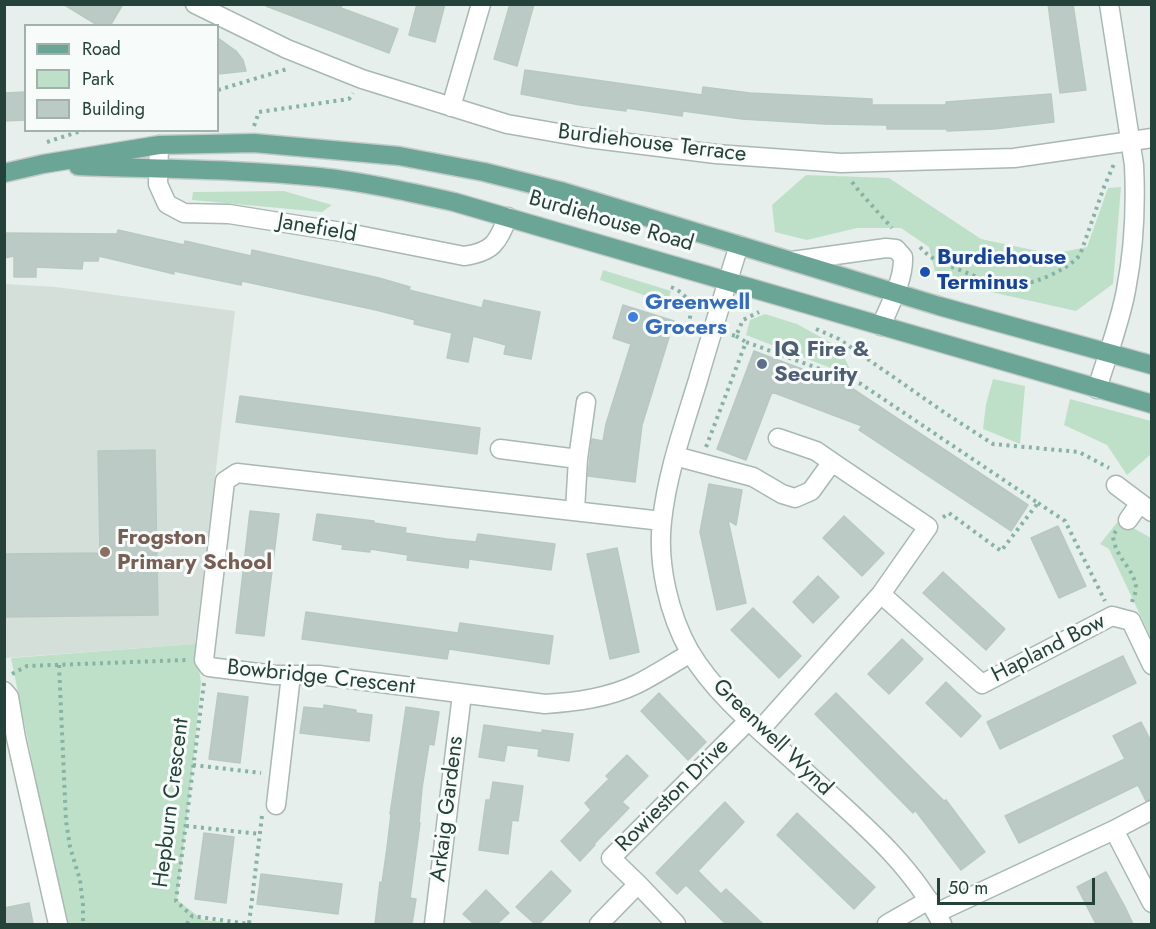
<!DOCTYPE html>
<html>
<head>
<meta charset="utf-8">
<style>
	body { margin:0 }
	#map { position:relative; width:1156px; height:929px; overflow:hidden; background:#e6efeb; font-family:Jost,sans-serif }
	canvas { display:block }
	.frame { position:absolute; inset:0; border:6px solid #24423a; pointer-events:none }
	.legend { position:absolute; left:24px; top:24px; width:195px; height:108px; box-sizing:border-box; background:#f7fbf9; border:2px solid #a3b1ad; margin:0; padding:8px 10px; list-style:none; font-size:18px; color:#24423a }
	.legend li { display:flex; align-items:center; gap:12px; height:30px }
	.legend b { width:30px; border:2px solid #a3b1ad }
	.scale { position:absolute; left:937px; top:878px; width:158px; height:27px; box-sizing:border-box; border:3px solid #24423a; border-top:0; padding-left:8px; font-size:18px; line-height:21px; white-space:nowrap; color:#24423a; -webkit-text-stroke:4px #f7fbf9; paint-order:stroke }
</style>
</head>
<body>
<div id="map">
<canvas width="1156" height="929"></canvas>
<div class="frame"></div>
<ul class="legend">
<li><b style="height:8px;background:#6aa596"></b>Road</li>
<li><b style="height:16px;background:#bfe0c8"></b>Park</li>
<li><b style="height:16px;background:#bbcac4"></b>Building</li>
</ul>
<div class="scale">50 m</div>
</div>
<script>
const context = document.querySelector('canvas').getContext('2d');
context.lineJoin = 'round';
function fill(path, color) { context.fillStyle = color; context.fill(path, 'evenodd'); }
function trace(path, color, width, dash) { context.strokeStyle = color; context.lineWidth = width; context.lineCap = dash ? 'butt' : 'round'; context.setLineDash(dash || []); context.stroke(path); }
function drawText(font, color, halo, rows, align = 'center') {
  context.font = font + ' Jost,sans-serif'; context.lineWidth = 6; context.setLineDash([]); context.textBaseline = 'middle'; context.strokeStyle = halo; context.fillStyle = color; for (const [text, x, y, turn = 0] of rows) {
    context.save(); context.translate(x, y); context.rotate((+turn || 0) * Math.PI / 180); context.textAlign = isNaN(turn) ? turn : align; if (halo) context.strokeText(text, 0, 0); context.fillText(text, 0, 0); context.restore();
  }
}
const built = new Path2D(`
	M5,284l51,3 179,24 -40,333 -190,14z`);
const green = new Path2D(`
	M806,175l83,3 92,61 71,15 35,-7 21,-59 13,-1 -8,97 -37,27 -139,-31 -8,-33 -28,-19h-44l-50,12 -32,-8 -3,-27z
	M284,191l48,14 -10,7 -130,-12 1,-8z
	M603,270l68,21 -4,12 -67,-23z
	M765,314l32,10 42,23 15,30 -108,-42 4,-15z
	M993,379l32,7 -5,58 -37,-15 3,-25z
	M1070,399l81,22v33l-24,21 -20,-30 -43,-20z
	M1119,520l32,18v100l-42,-89 -9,-5z
	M195,644l6,38 -8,83 -16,135 26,20 34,4h-172l-54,-266z`);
const building = new Path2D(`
	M63,4h60l-13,22h-11z
	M266,4h76l-1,4 57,21 -9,24 -123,-47z
	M417,4h28l-10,38 -26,-7z
	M510,4h24l-17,62 -23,-7z
	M1048,4h25l13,86 -26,3z
	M218,38l18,13 7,9 3,11 -28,3z
	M525,70l177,25 1,-8 47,6 122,6v6h74v-3l105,-8 3,28 -60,7 -47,2v-2h-60v-4l-62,-1 -83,-5 -59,-8 -1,5 -56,-8v3l-46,-6 -59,-11z
	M26,92v28l-22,1v-28z
	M118,230l66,15 1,-4 66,15 1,-6 127,28 31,9 -1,3 73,18 2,-8 56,12 -9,47 -27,-5 2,-9 -33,-9 -5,26 -21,-4 5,-25 -38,-9 1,-4 -39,-10 -134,-29 -1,4 -67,-14v3l-75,-18 -1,5h-15l-1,8 -46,-2v10h-22v-21l-10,2v-25l113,1z
	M623,305l51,16 -32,104 -7,57 -47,-6 4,-37 11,2 3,-17 25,-80 -18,-6z
	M754,351l96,36 178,118 -17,26 -152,-101 3,-4 -90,-34 -26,68 -29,-11z
	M240,396l240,32 -3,26 -241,-32z
	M155,450l3,165 -154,2v-63l96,-1 -2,-102z
	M709,484l33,6 -6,35 -8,-5 18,83 -29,7 -17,-78z
	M250,511l29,3 -15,122 -28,-3z
	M317,514l57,7v2l32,5 -1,5 42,6 29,3 2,-8 77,10 -4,26 -82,-11 -1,9 -61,-8 1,-5 -38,-6v3l-28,-3 1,-4 -30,-5z
	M844,516l40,37 -22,23 -39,-38z
	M1058,526l28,60 -27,12 -28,-60z
	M617,548l22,104 -29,7 -23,-105z
	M943,572l62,57 -19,21 -63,-57z
	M818,576l21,21 -26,26 -20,-21z
	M753,608l48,48 -22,22 -48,-48z
	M306,612l152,21 2,-10 93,13 -4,28 -100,-15 -2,10 -145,-20z
	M902,639l21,20 -34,35 -21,-20z
	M1123,656l13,27 -136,66 -13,-27z
	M946,682l35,34 -20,21 -35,-34z
	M218,693l30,4 -8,66 -31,-4z
	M659,693l47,49 -18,18 -47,-49z
	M836,693l108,108 2,-1 39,52 -24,18 -46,-60 -2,3 -98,-99z
	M324,705l32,5v3l16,2 -3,26 -69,-8 4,-26 20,2z
	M406,707l33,5 -5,33 -5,-1 -7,44 -3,34 1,1 -10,75 6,1 -4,25h-37l5,-42 2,1 5,-35 4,-34h-1z
	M1141,722l11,21v56l-6,2 -8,-16 -119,58 -14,-27 120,-57 -12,-23z
	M484,725l58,8v-3l31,4 -4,27 -31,-5 1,-7 -32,-4 -3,16 -25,-4z
	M627,755l21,21 -26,26 7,6 -35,36 1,1 -15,16 -19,-20 30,-31 -6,-7 24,-24 -3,-3z
	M493,782l30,4 -5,35 -6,-1 -4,34 -29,-4 7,-50h4z
	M725,802l19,20 -46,49 23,23 5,-5 37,35h-37l-40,-39 -9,9 -21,-21z
	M797,813l78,74 -21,22 -77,-74z
	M204,833l30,4 -8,66 -31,-4z
	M551,871l20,20 -32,33h-4l-19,-17z
	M1106,872l19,35 8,17h-37l-19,-37z
	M261,874l81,10 -4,30 -81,-10z
	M486,890l23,23 -12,11h-23l-11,-10z
	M29,903l4,21h-29v-16z`);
const path = new Path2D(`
	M218,90l69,-21
	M254,126l5,-14 90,-13 4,-6
	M47,142l37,-12
	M852,182l7,9 33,37
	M920,247c11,13 25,18 40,23 33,14 54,21 89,6 12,-6 22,-11 31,-21l24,-68 10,-23
	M671,287c17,7 22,18 18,36l6,2
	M816,329l23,10 106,74 48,31 86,8 30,16
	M732,335l4,1 7,-16 16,-8
	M736,336l10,6
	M706,447l40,-105 115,42 177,119 -37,48 -52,-38 -7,5
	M1038,503l27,18 40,80
	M1116,531l-3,4c1,22 22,34 23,53 0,5 -3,10 -4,14
	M59,665l7,156 4,26 10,33 3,25v19
	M12,674l15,-8 159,-6
	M204,683l-28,218 16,15 57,8 13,-108
	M193,765l68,8
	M186,826l74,8
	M187,924l5,-8`);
const minor = new Path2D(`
	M195,4l92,45 75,30 145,45 80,14 129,16 125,9 173,-5 138,-20
	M451,107l30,-103
	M159,145l-1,39 9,20 17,9 45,1 119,19 116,23c29,-4 33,-13 44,-39
	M739,245c-14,45 -28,90 -41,135 -14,46 -31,93 -36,141 -5,43 7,94 28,131 27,45 72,80 110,115 52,48 110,93 142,157
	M792,261l94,-13 10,1 7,8c1,23 -13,47 -22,69
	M1097,389c10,-33 23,-66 29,-99 8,-41 10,-84 8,-125l-25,-161
	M778,438l38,13 16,11
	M500,449l78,10
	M675,456l78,21 29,17 13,4 16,-7 21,-29 96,65 -47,67 -121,136
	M1116,485l36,27
	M575,510l3,-51 8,-57
	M1128,520l12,-17
	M662,521l-425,-48 -12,8 -21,179 5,7 66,8h44l226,29c31,-2 63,-6 92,-20 18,-9 36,-21 54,-31
	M881,594l101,90 130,-68 19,5 21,44
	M4,691l5,6 7,41 42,186
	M276,805l15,-130
	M1114,830l38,73
	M638,884l38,40
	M936,913l178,-83 38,-20
	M434,924l28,-230
	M599,924l39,-40 -27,-26 138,-138
	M887,924l42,-24`);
const major = new Path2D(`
	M78,166c80,3 161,3 241,11 46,5 90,15 135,25l698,202
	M4,173l39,-9 116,-19 95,-2 145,13 85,16 80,20 375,114 213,59`);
const markers = [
	[925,272,6,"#1a4fb4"],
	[633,317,6,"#3f7fe0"],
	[762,364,6,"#5c6f8a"],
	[105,552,6,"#8d6e63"]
];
const streetNames = [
	["Burdiehouse Terrace",652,144,7],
	["Burdiehouse Road",611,222,16],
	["Janefield",317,229,10],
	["Hapland Bow",1049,649,-27],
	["Bowbridge Crescent",321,678,6],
	["Greenwell Wynd",772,738,44],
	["Rowieston Drive",673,796,-45],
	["Hepburn Crescent",172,803,-83],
	["Arkaig Gardens",448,809,-83]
];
const transitNames = [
	["Burdiehouse",937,259],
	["Terminus",937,284]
];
const shopNames = [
	["Greenwell",645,304],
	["Grocers",645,329]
];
const serviceNames = [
	["IQ Fire &",774,351],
	["Security",774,376]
];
const educationNames = [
	["Frogston",117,539],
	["Primary School",117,564]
];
fill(built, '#d4dfda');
fill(green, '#bfe0c8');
fill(building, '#bbcac4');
trace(building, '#b8c9c2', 1.5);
trace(minor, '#a8b8b2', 21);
trace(major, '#c2cac8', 21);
trace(path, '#86b3a5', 4, [3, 4.5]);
trace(minor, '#fff', 18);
trace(major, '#6aa596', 18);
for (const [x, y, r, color] of markers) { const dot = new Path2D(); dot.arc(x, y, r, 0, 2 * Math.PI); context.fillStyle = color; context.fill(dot); trace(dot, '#f7fbf9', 2); }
drawText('22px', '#24423a', '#f7fbf9', streetNames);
drawText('bold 22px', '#164399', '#f7fbf9', transitNames, 'left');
drawText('bold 22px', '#366cbe', '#f7fbf9', shopNames, 'left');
drawText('bold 22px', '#4e5e75', '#f7fbf9', serviceNames, 'left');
drawText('bold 22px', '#785e54', '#f7fbf9', educationNames, 'left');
</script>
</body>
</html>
